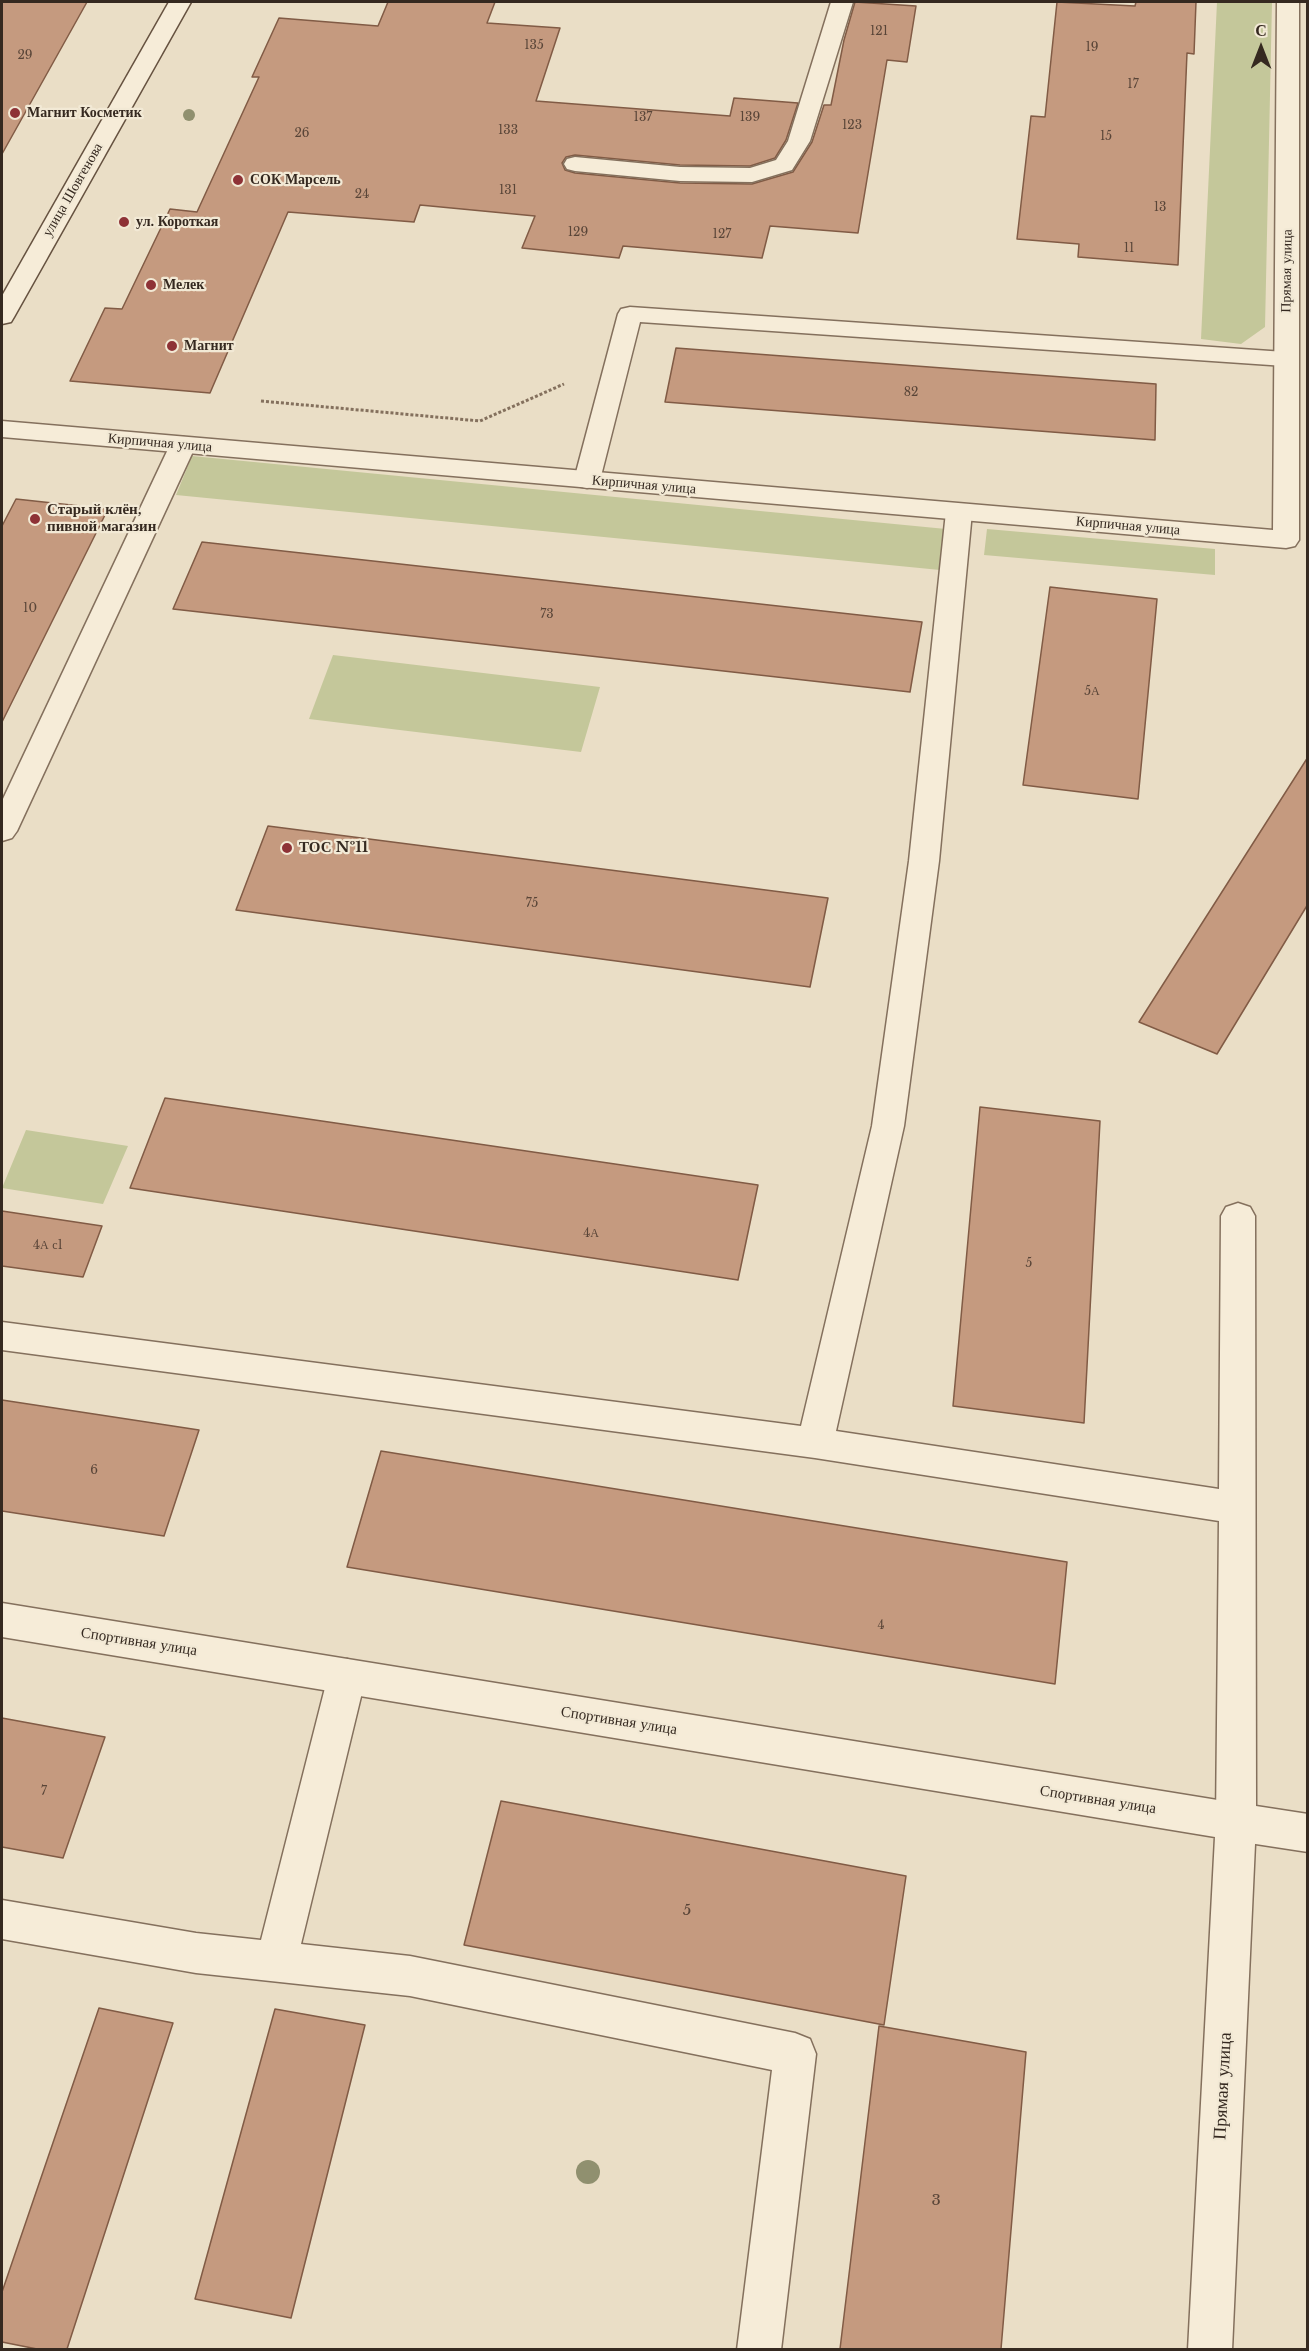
<!DOCTYPE html>
<html>
<head>
<meta charset="utf-8">
<style>
	body { margin:0 }
	#map { position:relative; width:1309px; height:2351px; overflow:hidden; background:#eadec6; font-family:"Libre Baskerville",serif }
	canvas { display:block }
	.frame { position:absolute; inset:0; border:3px solid #352920; pointer-events:none }
	.north { position:absolute; left:1231px; top:18px; width:60px; height:60px; -webkit-text-stroke:4px #f2e9d5; paint-order:stroke; rotate:0deg; font-size:16px; font-weight:700; line-height:24px; text-align:center; color:#352920 }
	.north::after { content:''; display:block; margin:auto; width:21px; height:27px; background:#352920; clip-path:polygon(50% 0,100% 100%,50% 72%,0 100%) }
</style>
</head>
<body>
<div id="map">
<canvas width="1309" height="2351"></canvas>
<div class="frame"></div>
<div class="north">С</div>
</div>
<script>
const context = document.querySelector('canvas').getContext('2d');
context.lineJoin = 'round';
function fill(path, color) { context.fillStyle = color; context.fill(path, 'evenodd'); }
function trace(path, color, width, dash) { context.strokeStyle = color; context.lineWidth = width; context.lineCap = dash ? 'butt' : 'round'; context.setLineDash(dash || []); context.stroke(path); }
function drawText(font, color, halo, rows, align = 'center') {
  context.font = font + ' "Libre Baskerville",serif'; context.lineWidth = 4.5; context.setLineDash([]); context.textBaseline = 'middle'; context.strokeStyle = halo; context.fillStyle = color; for (const [text, x, y, turn = 0] of rows) {
    context.save(); context.translate(x, y); context.rotate((+turn || 0) * Math.PI / 180); context.textAlign = isNaN(turn) ? turn : align; if (halo) context.strokeText(text, 0, 0); context.fillText(text, 0, 0); context.restore();
  }
}
const green = new Path2D(`
	M1217,2h55l-7,325 -24,17 -40,-5z
	M192,456l754,73 -6,41 -764,-75z
	M987,529l228,20v26l-231,-20z
	M333,655l267,32 -19,65 -272,-33z
	M26,1130l102,16 -25,58 -101,-16z`);
const building = new Path2D(`
	M2,2h85l-85,152z
	M388,2h107l-8,21 73,5 -24,73 194,15 4,-18 64,5 -12,37 -11,18 -25,8 -70,-1 -105,-10 -9,2 -4,6 3,7 10,3 105,10 72,1 41,-12 19,-30 12,-37h7l13,-65 11,-38 61,4 -9,56 -20,-2 -29,173 -88,-7 -8,32 -139,-12 -4,12 -97,-10 13,-32 -115,-11 -6,17 -126,-10 -78,181 -140,-12 35,-73 17,1 48,-100 27,3 62,-135h-7l27,-59 99,8z
	M1057,2l78,4 1,-4h60l-2,52 -7,-1 -9,212 -100,-8 1,-13 -62,-5 14,-123 14,1z
	M676,348l480,36 -1,56 -490,-38z
	M16,499l92,10 -106,213v-196z
	M202,542l720,80 -12,70 -737,-83z
	M1050,587l107,12 -19,200 -115,-14z
	M1308,757v147l-91,150 -78,-32z
	M268,826l560,72 -18,89 -574,-77z
	M165,1098l593,87 -20,95 -608,-92z
	M980,1107l120,14 -16,302 -131,-17z
	M2,1211l100,15 -19,51 -81,-11z
	M2,1400l197,30 -35,106 -162,-25z
	M381,1451l686,111 -12,122 -708,-117z
	M2,1718l103,19 -42,121 -61,-11z
	M501,1801l405,75 -22,149 -420,-80z
	M99,2008l74,15 -106,326h-30l-35,-7v-50z
	M275,2009l90,16 -74,293 -96,-19z
	M879,2026l147,26 -25,297h-161z`);
const path = new Path2D(`
	M261,401l219,20 84,-37`);
const service = new Path2D(`
	M831,2h22l-43,139 -18,29 -40,12 -72,-1 -105,-10 -8,-2 -3,-5 3,-5 8,-2 105,10 70,1 26,-8 12,-19z
	M630,307l655,45 9,2 3,5 -3,5 -9,2 -645,-44 -40,158 -4,6 -9,2 -9,-2 -4,-6 44,-166 3,-5z
	M183,437l9,2 4,6 -179,386 -5,7 -10,3v-40l168,-356 4,-6z
	M959,504l9,2 4,6 -33,349 -35,265 -68,305 383,58 2,-273 5,-9 12,-4 12,4 5,9 1,590 52,8v38l-72,-11 -14,-6 -6,-13 3,-301 -404,-63 -813,-108v-28l799,104 71,-300 37,-265 37,-349 4,-6z
	M347,1659l13,5 6,12 -65,268 109,12 385,77 15,6 6,15 -35,296h-44l35,-280 -362,-74 -214,-23 -194,-34v-39l194,33 65,7 67,-264 6,-12z`);
const minor = new Path2D(`
	M1277,2h22v538l-4,6 -9,2 -1284,-111v-16l1271,109z
	M2,1603l1234,200 14,6 6,13 -24,528h-44l27,-513 -1213,-200z`);
const secondary = new Path2D(`
	M169,2h22l-177,315 -3,5 -9,2v-28z`);
const trees = [
	[189,115,6],
	[588,2172,12]
];
const markers = [
	[15,113,6,"#8e3236"],
	[238,180,6,"#8e3236"],
	[124,222,6,"#8e3236"],
	[151,285,6,"#8e3236"],
	[172,346,6,"#8e3236"],
	[35,519,6,"#8e3236"],
	[287,848,6,"#8e3236"]
];
const numberNames = [
	["121",879,32],
	["135",534,46],
	["19",1092,48],
	["29",25,56],
	["17",1133,85],
	["137",643,118],
	["139",750,118],
	["123",852,126],
	["133",508,131],
	["26",302,134],
	["15",1106,137],
	["131",508,191],
	["24",362,195],
	["13",1160,208],
	["129",578,233],
	["127",722,235],
	["11",1129,249],
	["82",911,393],
	["10",30,609],
	["73",547,615],
	["5А",1092,692],
	["75",532,904],
	["4А",591,1234],
	["4А с1",48,1246],
	["5",1029,1264],
	["6",94,1471],
	["4",881,1626],
	["7",44,1792]
];
const farPoinames = [
	["Магнит Косметик",27,113],
	["СОК Марсель",250,180],
	["ул. Короткая",136,222],
	["Мелек",163,285],
	["Магнит",184,346]
];
const farStreetnames = [
	["улица Шовгенова",73,190,-60],
	["Прямая улица",1287,271,-89],
	["Кирпичная улица",160,443,5],
	["Кирпичная улица",644,485,5],
	["Кирпичная улица",1128,526,5]
];
const poiNames = [
	["Старый клён,",47,510],
	["пивной магазин",47,527],
	["ТОС №11",299,848]
];
const streetNames = [
	["Спортивная улица",139,1642,9],
	["Спортивная улица",619,1721,9],
	["Спортивная улица",1098,1800,9]
];
const nearNumbernames = [
	["5",687,1911],
	["3",936,2201]
];
const nearStreetnames = [
	["Прямая улица",1223,2086,-87]
];
fill(green, '#c4c79a');
fill(building, '#c59a7f');
trace(building, '#815b45', 1.5);
trace(service, '#84705d', 3);
trace(minor, '#84705d', 3);
trace(secondary, '#665240', 3);
trace(path, '#84705d', 3, [3, 2]);
fill(service, '#f6ecd8');
fill(minor, '#f6ecd8');
fill(secondary, '#f6ecd8');
context.fillStyle = '#90906f';
for (const [x, y, r] of trees) { context.beginPath(); context.arc(x, y, r, 0, 2 * Math.PI); context.fill(); }
for (const [x, y, r, color] of markers) { const dot = new Path2D(); dot.arc(x, y, r, 0, 2 * Math.PI); context.fillStyle = color; context.fill(dot); trace(dot, '#f2e9d5', 2); }
drawText('12px', '#594538', null, numberNames);
drawText('bold 14px', '#352920', '#f2e9d5', farPoinames, 'left');
drawText('14px', '#352920', '#f2e9d5', farStreetnames);
drawText('bold 15px', '#352920', '#f2e9d5', poiNames, 'left');
drawText('15px', '#352920', '#f2e9d5', streetNames);
drawText('15px', '#594538', null, nearNumbernames);
drawText('18px', '#352920', '#f2e9d5', nearStreetnames);
</script>
</body>
</html>
